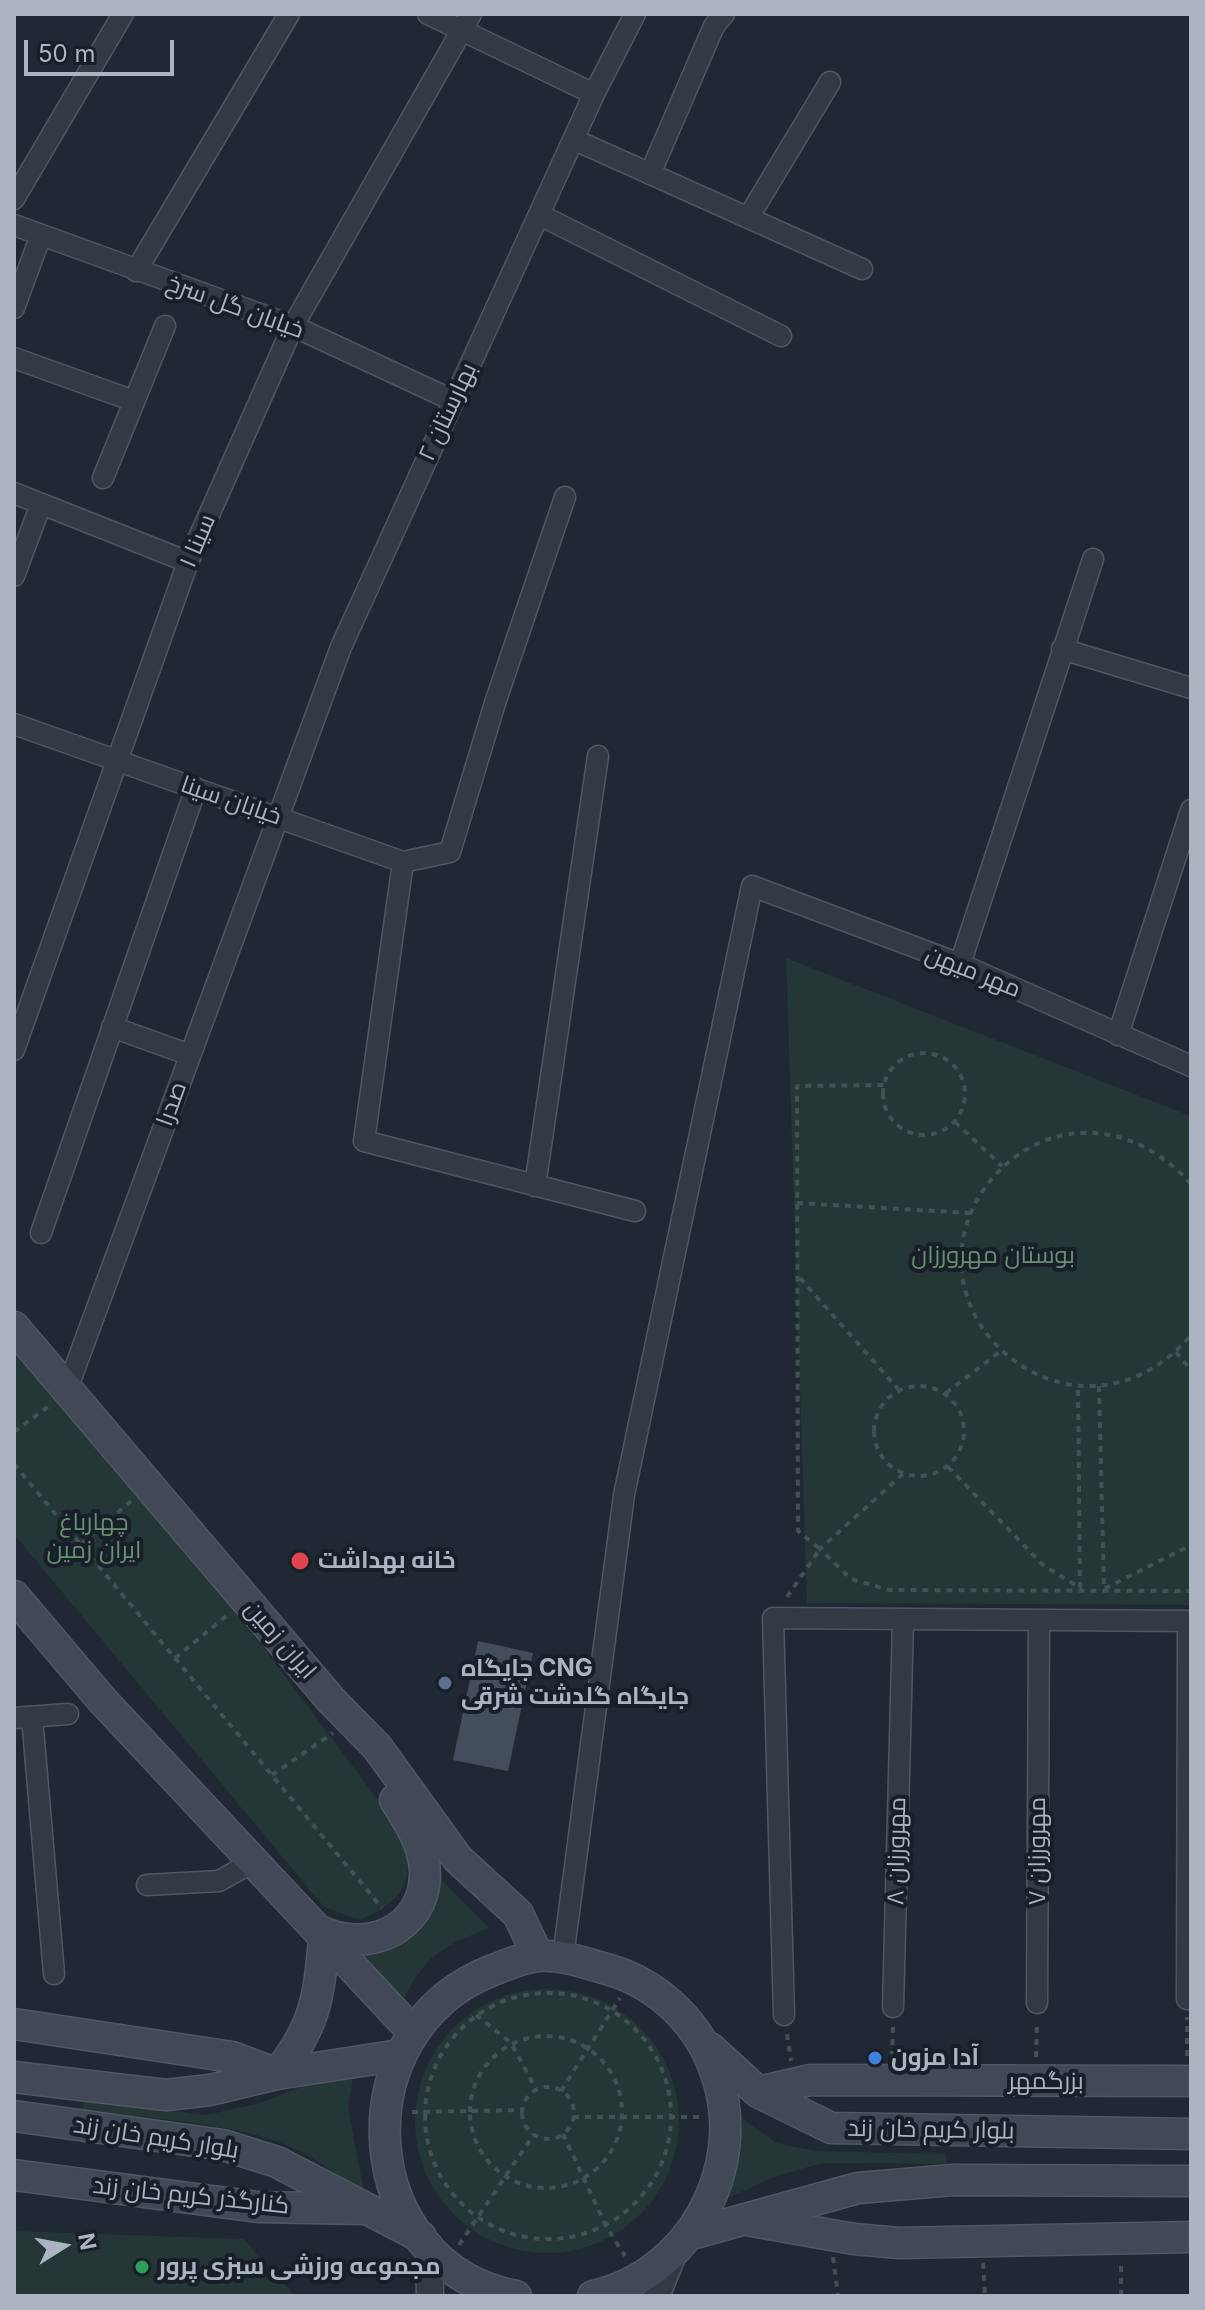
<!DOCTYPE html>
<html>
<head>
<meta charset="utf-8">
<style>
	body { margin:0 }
	#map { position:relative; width:1205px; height:2310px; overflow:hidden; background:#202833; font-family:Inter,sans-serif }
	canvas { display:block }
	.frame { position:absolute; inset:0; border:16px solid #acb4c1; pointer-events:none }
	.north { position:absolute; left:24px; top:2206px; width:80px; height:80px; -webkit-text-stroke:6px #181f28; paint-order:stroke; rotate:79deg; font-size:22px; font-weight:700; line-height:32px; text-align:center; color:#acb4c1 }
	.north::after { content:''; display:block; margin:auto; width:28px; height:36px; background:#acb4c1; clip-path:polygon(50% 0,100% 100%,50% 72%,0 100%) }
	.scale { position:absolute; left:24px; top:40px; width:150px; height:36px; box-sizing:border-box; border:4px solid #acb4c1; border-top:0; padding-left:10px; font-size:24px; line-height:28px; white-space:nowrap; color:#acb4c1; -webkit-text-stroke:6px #181f28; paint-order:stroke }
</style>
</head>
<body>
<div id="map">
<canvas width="1205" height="2310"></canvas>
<div class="frame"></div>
<div class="north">N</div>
<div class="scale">50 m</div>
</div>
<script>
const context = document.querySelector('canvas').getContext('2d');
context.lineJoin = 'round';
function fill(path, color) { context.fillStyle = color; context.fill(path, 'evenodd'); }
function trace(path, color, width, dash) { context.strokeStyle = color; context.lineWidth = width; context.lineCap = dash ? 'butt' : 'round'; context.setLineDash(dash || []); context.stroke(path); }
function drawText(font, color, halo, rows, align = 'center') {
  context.font = font + ' Inter,Cairo,sans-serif'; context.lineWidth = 8; context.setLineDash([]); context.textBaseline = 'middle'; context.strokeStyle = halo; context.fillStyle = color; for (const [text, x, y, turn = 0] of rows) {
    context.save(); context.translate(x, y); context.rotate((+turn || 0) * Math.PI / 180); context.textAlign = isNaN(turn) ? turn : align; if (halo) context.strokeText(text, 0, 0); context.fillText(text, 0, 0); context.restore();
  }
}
const green = new Path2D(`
	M786,958l405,158v489l-384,-2z
	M14,1345l253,307 135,180c14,47 4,68 -42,88l-36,-13 -310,-373z
	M441,1879l48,49c-50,20 -64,27 -88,77l-43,-48c47,-15 75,-24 83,-78z
	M415 2121a132 132 0 1 1 264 0a132 132 0 1 1-264 0Z
	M338,2073l15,6 -5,28 16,85c-21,-11 -37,-26 -57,-37 -58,-33 -158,-36 -224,-44l1,-11 122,15 51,-11z
	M742,2119l35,24 38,8 130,3 2,10 -125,-1 -48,14 -50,23 14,-43z
	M14,2231l229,8 52,57h-281z`);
const building = new Path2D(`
	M478,1641l55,12 -25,118 -55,-11z`);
const path = new Path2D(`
	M883 1094a41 41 0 1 1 82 0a41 41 0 1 1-82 0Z
	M955,1122l47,44
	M1191,1184c-126,-138 -299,33 -201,154 21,24 46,40 77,46 48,9 93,-12 124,-49
	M797,1203l174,10
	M800,1278l99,112
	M1176,1352l15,18
	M874 1431a45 45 0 1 1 90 0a45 45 0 1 1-90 0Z
	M1099,1386l5,203 87,-44
	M946,1393l55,-42
	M14,1432l35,-26
	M14,1464l368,444
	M948,1467l95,98 37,23 -2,-202
	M903,1474l-83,75 31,30 38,11 302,1
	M81,1544l50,-43
	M787,1597l33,-48 -22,-18 -1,-445 87,-1
	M175,1658l54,-44
	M272,1775l61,-42
	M425 2116a123 123 0 1 1 246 0a123 123 0 1 1-246 0Z
	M476,2015l35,28 25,46
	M787,2034l4,27
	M470 2112a76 76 0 1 1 152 0a76 76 0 1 1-152 0Z
	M1187,2056v-39
	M892,2057l1,-32
	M1036,2057l1,-35
	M522 2113a26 26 0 1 1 52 0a26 26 0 1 1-52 0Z
	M561,2091l59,-93
	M412,2112l110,-2
	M573,2117h130
	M563,2134l43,92 19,30
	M459,2245l75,-111
	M833,2257l5,39
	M983,2263l2,33
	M1121,2296v-35`);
const minor = new Path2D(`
	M428,14l166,80
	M575,140l287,129
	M650,174l64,-148 10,-12
	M14,199l109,-185
	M540,215l241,121
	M748,218l82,-136
	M14,225l279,101 159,74
	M136,271l153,-257
	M14,308l27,-73
	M14,358l120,43
	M103,478l62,-152
	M14,493l174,69
	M14,576l27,-72
	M1062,649l129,39
	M14,724l389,138 47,-10 45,-149 70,-206
	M403,862l-39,279 271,70
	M960,964l133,-405
	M112,1027l78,28
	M1118,1035l73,-225
	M14,1050l174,-488 105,-236 178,-312
	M535,1186l63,-430
	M41,1233l155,-445
	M66,1392l275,-745 253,-553 41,-80
	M32,1717l22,257
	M14,1718l54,-4
	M147,1885l72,-4 34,-19
	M563,1957l61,-462 128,-609 208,78 231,102
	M1187,1999l1,-378
	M1037,2003l2,-383
	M893,2007l10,-386
	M784,2015l-11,-397 418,3`);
const tertiary = new Path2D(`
	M429,2245l1,51
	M656,2296l18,-44`);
const secondary = new Path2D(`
	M14,1327l317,373 46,47 81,112 60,55 20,42
	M14,1596l89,105 310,331
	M318,1930c46,24 107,2 107,-57 0,-26 -16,-52 -30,-73
	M14,2024l218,33 45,17c38,-47 42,-76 47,-135
	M710,2048l48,44 73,36 360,6
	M14,2077l152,18 44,-5 67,-16 123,-19
	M758,2092l52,-12 381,1
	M14,2116l209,29 54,17 144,75
	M14,2175l244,32 104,2
	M752,2221l102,18 45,4 292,-6
	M691,2234l167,-46 95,-8 238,1
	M516,2296c-162,-30 -179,-266 -23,-326 14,-5 30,-13 46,-14 24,-2 48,8 71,14 50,15 91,55 107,106 31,93 -28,199 -124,220`);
const markers = [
	[300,1561,10,"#e0444e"],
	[445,1683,8,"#5c6f8a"],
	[875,2058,8,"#3f7fe0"],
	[142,2267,8,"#2e9e5b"]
];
const streetNames = [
	["خیابان گل سرخ",235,307,20],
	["بهارستان ۲",448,412,-65],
	["سینا ۱",198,541,-67],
	["خیابان سینا",231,801,19],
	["مهر میهن",973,972,22],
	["صدرا",172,1104,-70],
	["ایران زمین",280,1640,49],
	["مهرورزان ۸",897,1851,-89],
	["مهرورزان ۷",1038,1851,-90],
	["بزرگمهر",1046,2082],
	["بلوار کریم خان زند",931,2130,1],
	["بلوار کریم خان زند",156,2138,9],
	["کنارگذر کریم خان زند",191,2196,6]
];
const parkNames = [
	["بوستان مهرورزان",993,1256],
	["چهارباغ",94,1523],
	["ایران زمین",94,1551]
];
const poiNames = [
	["خانه بهداشت",318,1561],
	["جایگاه CNG",461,1669],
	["جایگاه گلدشت شرقی",461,1697],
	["آدا مزون",891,2058],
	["مجموعه ورزشی سبزی پرور",158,2267]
];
fill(green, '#243636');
fill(building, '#434d5b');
trace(minor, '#505762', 23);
trace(tertiary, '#505762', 29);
trace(secondary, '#505762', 33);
trace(path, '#415154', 4, [6, 6]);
trace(minor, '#333a44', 20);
trace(tertiary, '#333a44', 26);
trace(secondary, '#414957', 30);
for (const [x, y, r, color] of markers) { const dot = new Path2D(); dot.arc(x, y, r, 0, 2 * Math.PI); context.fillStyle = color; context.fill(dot); trace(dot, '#181f28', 3); }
drawText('24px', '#acb4c1', '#181f28', streetNames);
drawText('24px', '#669070', '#181f28', parkNames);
drawText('bold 24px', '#acb4c1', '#181f28', poiNames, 'left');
</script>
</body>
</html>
